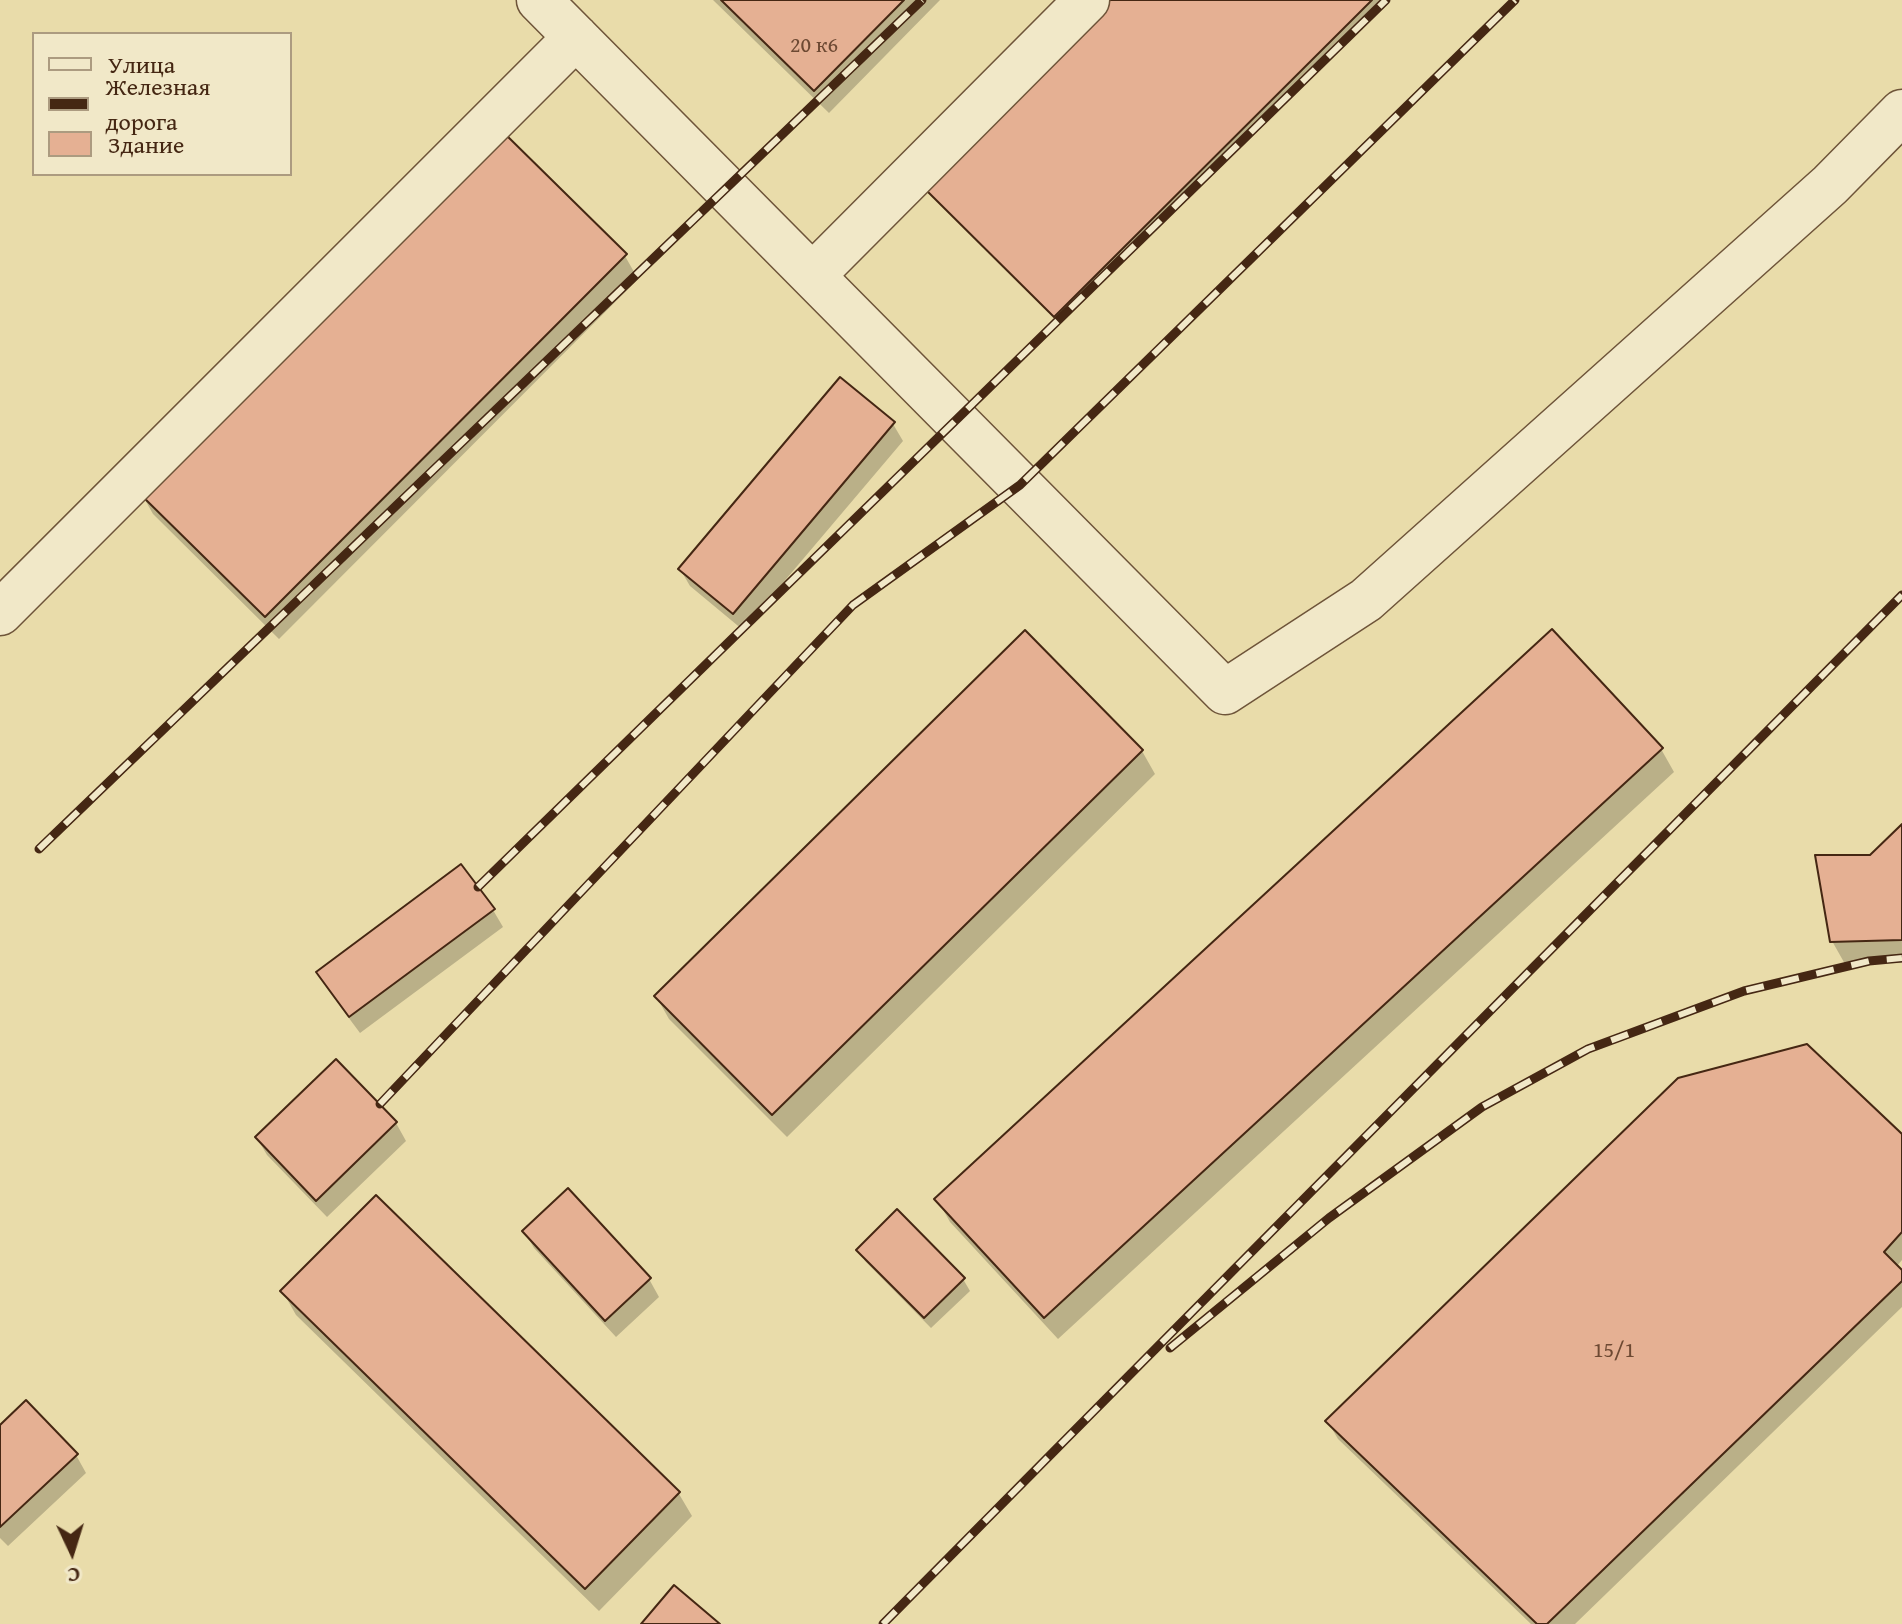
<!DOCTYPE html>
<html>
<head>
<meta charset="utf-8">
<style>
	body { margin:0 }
	#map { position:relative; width:1902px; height:1624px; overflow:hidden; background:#e9dcaa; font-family:"Gentium Book Plus",serif }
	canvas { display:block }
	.legend { position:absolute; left:32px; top:32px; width:260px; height:144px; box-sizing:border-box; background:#f1e8c8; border:2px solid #ac9b80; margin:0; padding:10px 14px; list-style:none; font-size:24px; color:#452713 }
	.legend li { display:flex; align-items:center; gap:16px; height:40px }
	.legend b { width:40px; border:2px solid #ac9b80 }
	.north { position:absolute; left:32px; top:1512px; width:80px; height:80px; -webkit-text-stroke:6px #f1e8c8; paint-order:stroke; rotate:176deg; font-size:22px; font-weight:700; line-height:32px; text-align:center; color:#452713 }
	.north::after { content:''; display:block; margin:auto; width:28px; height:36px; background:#452713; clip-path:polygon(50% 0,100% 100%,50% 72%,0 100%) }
</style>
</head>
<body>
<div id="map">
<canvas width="1902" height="1624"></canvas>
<ul class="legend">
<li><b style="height:10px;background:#f1e8c8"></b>Улица</li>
<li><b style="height:10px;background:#452713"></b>Железная дорога</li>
<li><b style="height:22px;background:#e5b093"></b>Здание</li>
</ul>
<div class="north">С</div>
</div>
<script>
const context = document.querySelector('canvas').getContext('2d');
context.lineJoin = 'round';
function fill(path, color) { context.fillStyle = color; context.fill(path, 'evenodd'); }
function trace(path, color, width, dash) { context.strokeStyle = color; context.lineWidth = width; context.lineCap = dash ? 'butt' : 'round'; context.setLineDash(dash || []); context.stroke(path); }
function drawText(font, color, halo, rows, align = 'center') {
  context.font = font + ' "Gentium Book Plus",serif'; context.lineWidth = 6; context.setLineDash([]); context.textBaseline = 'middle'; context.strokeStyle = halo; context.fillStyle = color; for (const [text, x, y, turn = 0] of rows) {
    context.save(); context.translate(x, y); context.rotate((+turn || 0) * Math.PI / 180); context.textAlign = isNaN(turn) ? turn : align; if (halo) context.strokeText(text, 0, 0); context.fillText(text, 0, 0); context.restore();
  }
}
const shadow = new Path2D(`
	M713,0h227l-111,113z
	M1113,0h267l-322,321 -129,-129z
	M625,256l13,23 -359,360 -126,-125 -13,-23z
	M893,424l10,17 -160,189 -53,-44 -10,-17z
	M1661,749l13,23 -616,567 -108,-117 -13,-23z
	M1142,751l13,23 -368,363 -118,-118 -13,-23z
	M1902,827v136l-57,1 -13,-23 39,-84z
	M493,910l10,17 -143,106 -32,-43 -10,-17z
	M336,1062l60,61 10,18 -79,76 -60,-62 -10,-17z
	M1902,1137v123l-6,7 6,6v34l-327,317h-44l-193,-185 -10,-17z
	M376,1197l303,297 13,22 -93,95 -303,-296 -13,-23z
	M524,1231l125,48 10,18 -43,40 -82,-89z
	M859,1250l104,29 7,12 -39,37 -66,-67z
	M0,1428l76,27 10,18 -78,73 -8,-8z`);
const building = new Path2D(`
	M721,0h183l-90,91z
	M1110,0h262l-318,317 -131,-130z
	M499,128l128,126 -362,363 -128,-126z
	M840,377l55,45 -162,192 -55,-45z
	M1552,629l111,119 -619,570 -110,-119z
	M1025,630l118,120 -371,365 -118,-119z
	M1902,824v116l-72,2 -15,-87h55z
	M461,864l34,45 -146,108 -33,-45z
	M1807,1044l95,90v98l-18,20 18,18v11l-355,343h-10l-212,-203 353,-343z
	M336,1059l61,63 -81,79 -61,-64z
	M568,1188l83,90 -46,43 -83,-90z
	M376,1195l304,297 -95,97 -305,-298z
	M897,1209l68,69 -41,40 -68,-68z
	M26,1400l52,54 -78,73v-102z
	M674,1585l46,39h-79z`);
const minor = new Path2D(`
	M539,0l686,692 141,-92 464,-415 72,-73
	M813,275l274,-275
	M0,613l576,-576`);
const rail = new Path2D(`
	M39,849l883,-849
	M478,887l908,-887
	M380,1104l473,-499 167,-120 495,-485
	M1170,1348l159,-130 153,-111 106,-58 156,-58 125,-30 33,-3
	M883,1624l1019,-1029`);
const numberNames = [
	["20 к6",814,46],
	["15/1",1614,1351]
];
fill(shadow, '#0003');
fill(building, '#e5b093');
trace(building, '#452713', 2);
trace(minor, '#6e5439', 47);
trace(minor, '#f1e8c8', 44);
trace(rail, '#452713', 9);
trace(rail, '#f1e8c8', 6, [18]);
drawText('22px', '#6d4933', null, numberNames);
</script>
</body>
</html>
